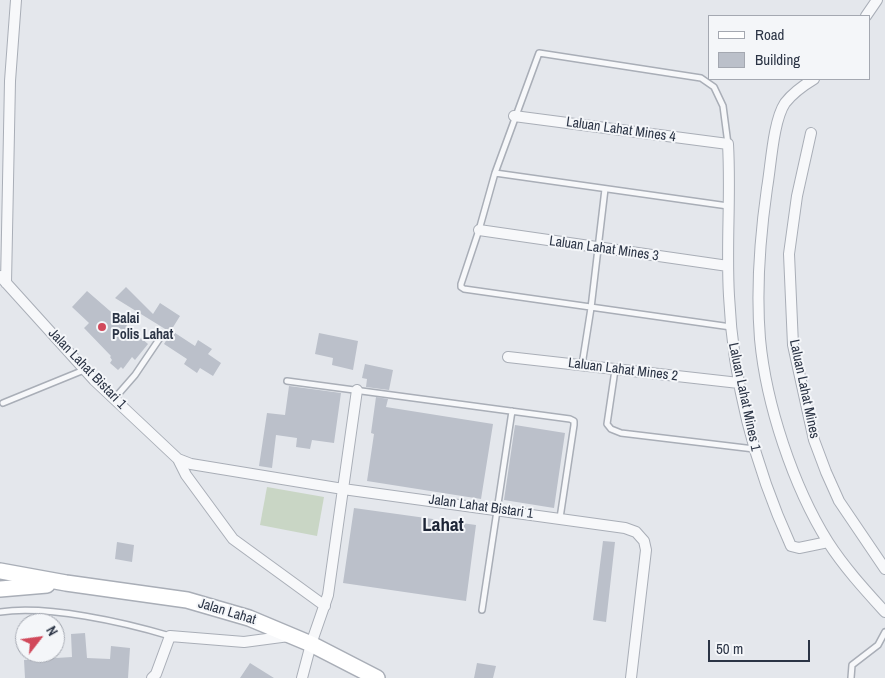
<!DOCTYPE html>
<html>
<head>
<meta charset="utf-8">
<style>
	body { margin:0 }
	#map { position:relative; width:885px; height:678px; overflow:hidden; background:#e4e7ec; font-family:"Archivo Narrow",sans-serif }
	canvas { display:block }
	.legend { position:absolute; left:708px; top:15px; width:162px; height:65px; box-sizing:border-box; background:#f4f6f9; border:1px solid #a4a8b1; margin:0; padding:6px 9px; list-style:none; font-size:15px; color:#2b3445 }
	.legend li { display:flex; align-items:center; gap:10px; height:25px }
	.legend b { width:25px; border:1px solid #a4a8b1 }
	.north { position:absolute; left:15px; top:613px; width:50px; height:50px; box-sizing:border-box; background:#f4f6f9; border:1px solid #a4a8b1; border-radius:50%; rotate:60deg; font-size:14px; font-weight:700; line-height:20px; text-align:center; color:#2b3445 }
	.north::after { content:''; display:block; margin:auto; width:18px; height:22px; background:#d1495b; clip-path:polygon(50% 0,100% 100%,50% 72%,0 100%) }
	.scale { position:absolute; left:708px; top:640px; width:102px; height:22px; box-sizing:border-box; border:2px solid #2b3445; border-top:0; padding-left:6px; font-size:15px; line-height:18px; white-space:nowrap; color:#2b3445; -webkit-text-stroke:4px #f4f6f9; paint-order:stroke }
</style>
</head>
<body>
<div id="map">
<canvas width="885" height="678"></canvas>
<ul class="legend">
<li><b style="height:6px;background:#fff"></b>Road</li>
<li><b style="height:14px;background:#bbc0ca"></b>Building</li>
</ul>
<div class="north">N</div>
<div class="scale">50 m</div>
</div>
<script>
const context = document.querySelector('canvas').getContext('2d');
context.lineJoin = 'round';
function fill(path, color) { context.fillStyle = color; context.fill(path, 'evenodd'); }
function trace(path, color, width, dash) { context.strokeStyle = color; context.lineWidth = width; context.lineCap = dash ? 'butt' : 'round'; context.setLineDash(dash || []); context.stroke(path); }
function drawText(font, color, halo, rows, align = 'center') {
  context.font = font + ' "Archivo Narrow",sans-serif'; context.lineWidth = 4; context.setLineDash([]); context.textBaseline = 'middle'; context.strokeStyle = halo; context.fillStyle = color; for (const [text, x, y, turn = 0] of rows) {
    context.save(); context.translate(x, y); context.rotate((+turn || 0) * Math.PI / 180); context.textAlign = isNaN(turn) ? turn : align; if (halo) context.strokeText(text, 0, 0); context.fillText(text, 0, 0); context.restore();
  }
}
const green = new Path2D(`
	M267,487l57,10 -7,39 -57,-11z`);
const building = new Path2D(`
	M126,287l27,27 7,-11 20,13 -10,16 -55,-34z
	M87,291l61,53 -13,16 -3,-3 -9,12 -2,-2 -3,3 -8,-7 2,-3 -2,-3 1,-1 -27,-28 5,-5 -17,-16z
	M172,331l23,15 3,-6 14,9 -4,5 13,9 -8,13 -13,-8 -3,5 -13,-9 3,-5 -23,-15z
	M319,333l39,8 -5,29 -21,-5 1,-7 -18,-4z
	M365,364l28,6 -4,20 -23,-3 1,-8 -5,-1z
	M289,386l52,7 -7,50 -22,-3 -2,9 -14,-2 1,-9 -21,-3 -4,33 -13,-2 8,-53 18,2z
	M376,397l12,2 -2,8 107,17 -12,75 -114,-18 7,-47 -3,-1z
	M515,425l50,8 -11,75 -50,-8z
	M354,508l122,17 -10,76 -123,-18z
	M603,541l12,1 -9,80 -13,-2z
	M117,542l17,3 -2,17 -17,-3z
	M85,633l2,25 23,1 1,-13 19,2 -2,30h-103l-1,-18 48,-3 -1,-23z
	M250,663l24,15h-34z
	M477,663l19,3 -3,12h-19z`);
const lane = new Path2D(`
	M728,144l-5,-38 -9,-19 -13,-9 -162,-25 -44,120 -16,57 -18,54v3l3,2 267,38
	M495,173l233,33
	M582,365l9,-57 14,-119
	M615,370l-8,54 4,5 10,4 133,16
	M287,381l283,38 4,2v4l-14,93
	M114,399l21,-24 27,-40
	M3,403l81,-33
	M482,610l30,-199
	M0,612c48,-7 123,10 170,24
	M851,678l1,-13 26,-20 7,-13`);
const street = new Path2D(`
	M866,16l11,-16
	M814,79c-10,6 -22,15 -29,24 -12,18 -14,63 -18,85 -7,49 -11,101 -7,151 6,65 33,147 68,203 16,25 37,48 57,70
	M514,116l214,28c3,51 -2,102 1,152 4,87 26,171 62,250l8,2 29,-6
	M811,133l-14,63 -8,58 4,91 21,95 12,32 13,29 46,68
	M479,230l249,36
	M0,276l94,104 84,79 8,16 47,64 92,67
	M6,283l4,-202 6,-81
	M508,357l231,26
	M178,459l13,5 152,25 282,39 11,4 8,9 2,9 -15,128
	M152,678l4,-4 14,-38 74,6 45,-6
	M302,678l9,-34 17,-49 29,-205`);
const secondary = new Path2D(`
	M0,571l66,12 121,17 62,18 62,26 66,34
	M0,589l47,-4`);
const markers = [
	[102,327,5,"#d1495b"]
];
const streetNames = [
	["Laluan Lahat Mines 4",621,130,8],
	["Laluan Lahat Mines 3",604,249,8],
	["Jalan Lahat Bistari 1",87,369,46],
	["Laluan Lahat Mines 2",623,370,7],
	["Laluan Lahat Mines",804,389,78],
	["Laluan Lahat Mines 1",744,397,78],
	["Jalan Lahat Bistari 1",481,507,8],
	["Jalan Lahat",227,612,17]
];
const poiNames = [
	["Balai",112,319],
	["Polis Lahat",112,335]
];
const districtNames = [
	["Lahat",443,526]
];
fill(green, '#c9d6c5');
fill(building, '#bbc0ca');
trace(lane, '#a9aeb7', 8);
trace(street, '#a9aeb7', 12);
trace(secondary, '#a9aeb7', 18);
trace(lane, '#f7f8fa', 5);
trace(street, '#f7f8fa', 10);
trace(secondary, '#fff', 15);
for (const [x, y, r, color] of markers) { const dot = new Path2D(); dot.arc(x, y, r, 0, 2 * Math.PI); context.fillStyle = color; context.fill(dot); trace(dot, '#f4f6f9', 2); }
drawText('14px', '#2b3445', '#f4f6f9', streetNames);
drawText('bold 14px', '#2b3445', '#f4f6f9', poiNames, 'left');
drawText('bold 19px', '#1d2536', '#f4f6f9', districtNames);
</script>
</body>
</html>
